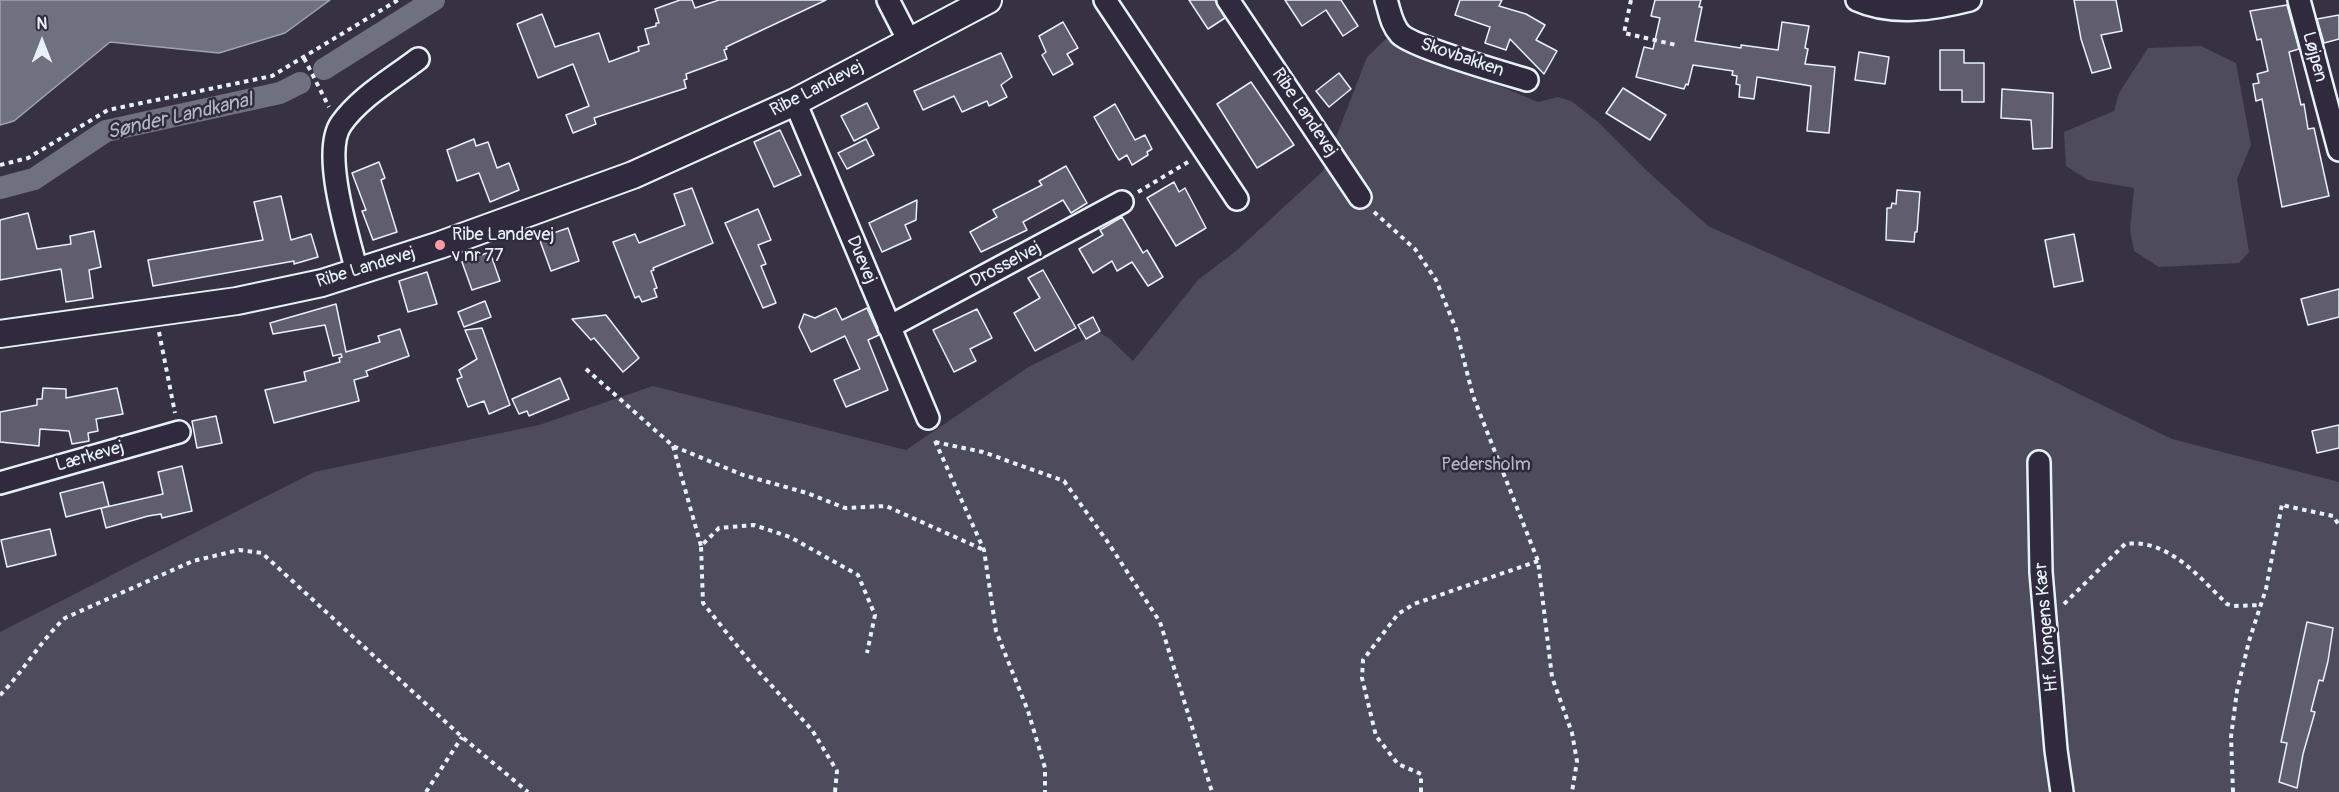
<!DOCTYPE html>
<html>
<head>
<meta charset="utf-8">
<style>
	body { margin:0 }
	#map { position:relative; width:2339px; height:792px; overflow:hidden; background:#363244; font-family:Pangolin,sans-serif }
	canvas { display:block }
	.north { position:absolute; left:12px; top:12px; width:60px; height:60px; -webkit-text-stroke:4px #2f2a3d; paint-order:stroke; rotate:0deg; font-size:16px; font-weight:700; line-height:24px; text-align:center; color:#e8f1f8 }
	.north::after { content:''; display:block; margin:auto; width:21px; height:27px; background:#e8f1f8; clip-path:polygon(50% 0,100% 100%,50% 72%,0 100%) }
</style>
</head>
<body>
<div id="map">
<canvas width="2339" height="792"></canvas>
<div class="north">N</div>
</div>
<script>
const context = document.querySelector('canvas').getContext('2d');
context.lineJoin = 'round';
function fill(path, color) { context.fillStyle = color; context.fill(path, 'evenodd'); }
function trace(path, color, width, dash) { context.strokeStyle = color; context.lineWidth = width; context.lineCap = dash ? 'butt' : 'round'; context.setLineDash(dash || []); context.stroke(path); }
function drawText(font, color, halo, rows, align = 'center') {
  context.font = font + ' Pangolin,sans-serif'; context.lineWidth = 5; context.setLineDash([]); context.textBaseline = 'middle'; context.strokeStyle = halo; context.fillStyle = color; for (const [text, x, y, turn = 0] of rows) {
    context.save(); context.translate(x, y); context.rotate((+turn || 0) * Math.PI / 180); context.textAlign = isNaN(turn) ? turn : align; if (halo) context.strokeText(text, 0, 0); context.fillText(text, 0, 0); context.restore();
  }
}
const green = new Path2D(`
	M1389,36l13,9 136,57 20,-5 13,4 26,20 49,49 62,56 326,146 138,67 167,43v310h-2339v-160l314,-160 225,-47 114,-39 253,64 124,-84 69,-34 11,7 23,22 65,-81 38,-29 87,-80 44,-114z
	M2201,46l35,17 15,82 -14,34 12,73 -10,11 -80,4 -25,-16 -4,-21 4,-42 -46,-8 -22,-14 -2,-34 50,-21 5,-18 29,-45z`);
const water = new Path2D(`
	M0,0h330l-45,33 -66,20 -109,-11 -96,79 -14,4z`);
const canal = new Path2D(`
	M324,69l110,-69
	M0,188l34,-9 72,-48 174,-38 20,-10`);
const building = new Path2D(`
	M680,0h12l3,8 24,-8h107l-100,47 1,2 -3,1 3,9 -41,15 1,5 -3,1 2,8 -92,30 2,6 -23,9 -7,-18 23,-9 -16,-42 -35,14 -21,-54 25,-10 13,33 44,-14 10,29 30,-11 -1,-4 11,-3 -4,-15 11,-3v-3h3l-4,-14z
	M1189,0h26l10,18 -17,11z
	M1285,0h56l17,26 -15,10 -17,-26 -24,16z
	M1460,0h42l-3,6 27,8 19,11 -9,15 21,11 -13,23 -34,-35 -4,11 -21,-7 5,-16 -35,-12z
	M1655,0h46l-2,7h3l-7,34 46,7v-3l37,5 4,-28 27,4 -4,22 3,1 -3,15 30,3 -6,66 -22,-2 4,-45 -54,-9 -3,22 -15,-2 1,-12 -4,-1 1,-8 -5,-1 1,-4 -40,-6 -5,20 -2,-1 -2,5 -48,-12 8,-30 9,2 7,-31 -9,-2z
	M2074,0h42l6,31 -21,4 10,33 -19,5 -11,-34z
	M2287,5l12,44 -10,3 12,53 3,-1 4,25 6,-1 15,68 -47,11 -20,-108 -6,2 -3,-17 6,-1 -2,-9 11,-3 -7,-32 -4,1 -7,-29z
	M2339,15v24l-15,4 -7,-24z
	M1063,22l15,26 -11,6 6,10 -20,11 -11,-20 4,-3 -7,-16z
	M1940,50h24v13h20v39h-22v-12h-22z
	M1859,52l30,5 -4,27 -30,-4z
	M1001,53l11,24 -11,8 6,12 -18,9 -2,-5 -25,11 -8,-16 -31,14 -9,-19z
	M1339,73l12,16 -22,18 -13,-16z
	M1251,82l43,63 -37,23 -40,-64z
	M1623,88l43,27 -16,25 -44,-27z
	M2002,89l51,4 -1,55 -19,1 -2,-29 -30,-2z
	M867,103l12,25 -25,13 -13,-25z
	M1115,104l20,36 10,-5 7,14 -5,3 1,3 -16,10 -5,-10 -8,5 -4,-6 -21,-37z
	M780,130l21,45 -27,12 -20,-45z
	M474,139l2,7 12,-4 9,26 12,-5 10,27 -29,12 -11,-29 -22,8 -10,-31z
	M866,139l8,16 -27,14 -9,-16z
	M379,162l6,16 -4,2 16,52 -24,8 -11,-29 4,-1 -14,-37z
	M1066,166l21,37 -16,10 -8,-13 -40,22 4,8 -46,22 -11,-20 27,-15 -4,-7 49,-25 -3,-4z
	M1174,182l5,10 6,-4 21,40 -30,18 -29,-48z
	M692,188l21,55 -60,25 1,2 -3,1 6,17 -3,1 3,8 -15,5 -3,-6 -4,2 -22,-56 22,-8 4,9 46,-18 -11,-31z
	M1897,190l23,2 -3,40h-2l-1,10 -28,-2 1,-32h4l1,-5 4,1z
	M281,196l10,44 20,-6 7,23 -24,7v-3l-141,25 -5,-26 115,-20 -9,-38z
	M917,200l-1,20 -11,5 6,14 -29,13 -13,-29z
	M758,209l13,31 -13,5 8,19 -5,2 15,37 -13,5 -38,-85z
	M28,213l9,36 34,-5 -1,-8 24,-5 7,36 -12,3 4,28 -27,4 -5,-33 -61,11v-60z
	M1122,217l21,36 4,-3 16,27 -15,9 -16,-24 -15,9 -5,-10 -19,12 -14,-24 24,-14 -3,-5z
	M568,228l11,33 -28,10 -12,-33z
	M2074,234l9,47 -29,6 -9,-47z
	M490,252l10,29 -28,9 -10,-28z
	M1043,270l33,58 -41,23 -21,-38 26,-15 -12,-20z
	M427,272l10,32 -29,8 -9,-31z
	M2339,289v28l-31,8 -7,-26z
	M485,301l6,16 -27,10 -6,-15z
	M336,304l10,48 34,-10 -2,-6 22,-7 9,27 -43,15 2,5 -14,4 5,21 -85,22 -9,-33 41,-9 -2,-9 36,-10 -1,-4 3,-1 -1,-3 -8,2 -8,-31 -52,9 -3,-11z
	M836,308l6,12 25,-12 12,27 -11,5 20,50 -42,17 -12,-27 26,-11 -15,-33 -34,16 -12,-25 5,-13 11,4z
	M977,309l15,29 -22,11 6,12 -22,11 -21,-42z
	M606,315l33,43 -16,14 -29,-34 -3,2 -19,-21z
	M1093,317l7,14 -14,8 -8,-14z
	M482,328l28,77 -21,9 -5,-13 -16,6 -11,-28 5,-2 -3,-7 18,-11 -12,-29z
	M560,378l9,21 -40,17 -2,-5 -8,3 -7,-15z
	M43,388l23,1v9l51,-10 6,26 -27,5 2,12 -10,2 1,8 -17,3 -3,-13 -29,-2 -1,17 -39,-4v-30l37,-7v-6h5z
	M216,416l6,27 -25,5 -5,-27z
	M2339,425v23l-22,5 -5,-22z
	M182,466l10,45 -30,7 -1,-4 -13,2 -42,12 -5,-20 -35,9 -6,-24 43,-11 6,24 -7,2 61,-14 -5,-22z
	M50,529l6,26 -49,12 -6,-27z
	M2307,622l26,6 -5,33 -5,20 -4,-1 -8,31 4,1 -12,42 -6,34 -18,-6 8,-39 -6,-1z`);
const path = new Path2D(`
	M1631,0l-7,33 52,12
	M304,58l25,49
	M0,165l28,-7 80,-48 164,-34 126,-76
	M1138,192l50,-30
	M1374,212l41,37 21,31 20,49 17,67 65,165 14,116 20,56 5,28 -5,31
	M159,332l16,81
	M586,369l87,77 70,29 64,18 38,15 41,-2 98,44
	M935,441l49,109 12,81 32,80 17,57v24
	M935,442l48,10 81,29 43,60 53,81 52,170
	M673,446l28,100
	M2064,604l61,-60c43,-6 74,33 102,60l7,2 26,-1
	M0,695c24,-24 40,-54 65,-77l128,-57 46,-11 23,3 200,184 66,55
	M426,792l36,-55
	M835,792l2,-21 -25,-41 -62,-68 -47,-59 -2,-57 18,-18 35,-3 36,12 68,38 17,40 -8,38
	M1421,792v-18l-23,-10 -22,-28 -14,-58 1,-18 35,-46 16,-10 124,-43
	M2233,792l-2,-55 6,-46 12,-50 17,-52 16,-85 4,2 47,10 6,9`);
const minor = new Path2D(`
	M888,0l21,41
	M1105,0l132,199
	M1228,0l132,197
	M1386,0c4,12 5,24 14,34 13,13 104,39 127,46
	M1857,0c35,16 78,9 113,0
	M2299,0l40,150
	M795,102l133,316
	M357,272c-8,-33 -36,-119 -16,-148 19,-27 51,-45 77,-65
	M889,327l233,-125
	M2039,462l2,110 15,178 6,42
	M0,483l179,-51`);
const major = new Path2D(`
	M0,334l237,-33 85,-18 118,-38 193,-70 162,-73 193,-102`);
const markers = [
	[440,245,6,"#ff9aa2"]
];
const streetNames = [
	["Løjpen",2314,57,75],
	["Skovbakken",1462,58,19],
	["Ribe Landevej",817,89,-27],
	["Ribe Landevej",1304,113,56],
	["Duevej",861,260,67],
	["Drosselvej",1006,265,-28],
	["Ribe Landevej",366,268,-17],
	["Lærkevej",90,457,-16],
	["Hf. Kongens Kær",2047,627,-95]
];
const poiNames = [
	["Ribe Landevej",452,235],
	["v nr 77",452,256]
];
const parkNames = [
	["Pedersholm",1486,465]
];
const waterNames = [
	["Sønder Landkanal",180,117,-13]
];
fill(green, '#4d4b5c');
fill(water, '#70717f');
trace(water, '#a0a4af', 1.5);
trace(canal, '#70717f', 22);
fill(building, '#605e6e');
trace(building, '#e8f1f8', 1.5);
trace(minor, '#e8f1f8', 26);
trace(major, '#e8f1f8', 30);
trace(path, '#e8f1f8', 4, [4.5, 4.5]);
trace(minor, '#2f2a3d', 21);
trace(major, '#2f2a3d', 26);
for (const [x, y, r, color] of markers) { const dot = new Path2D(); dot.arc(x, y, r, 0, 2 * Math.PI); context.fillStyle = color; context.fill(dot); trace(dot, '#2f2a3d', 2); }
drawText('18px', '#e8f1f8', '#2f2a3d', streetNames);
drawText('18px', '#e8f1f8', '#2f2a3d', poiNames, 'left');
drawText('18px', '#b2b7c1', '#2f2a3d', parkNames);
drawText('italic 20px', '#b2b7c2', '#2f2a3d', waterNames);
</script>
</body>
</html>
